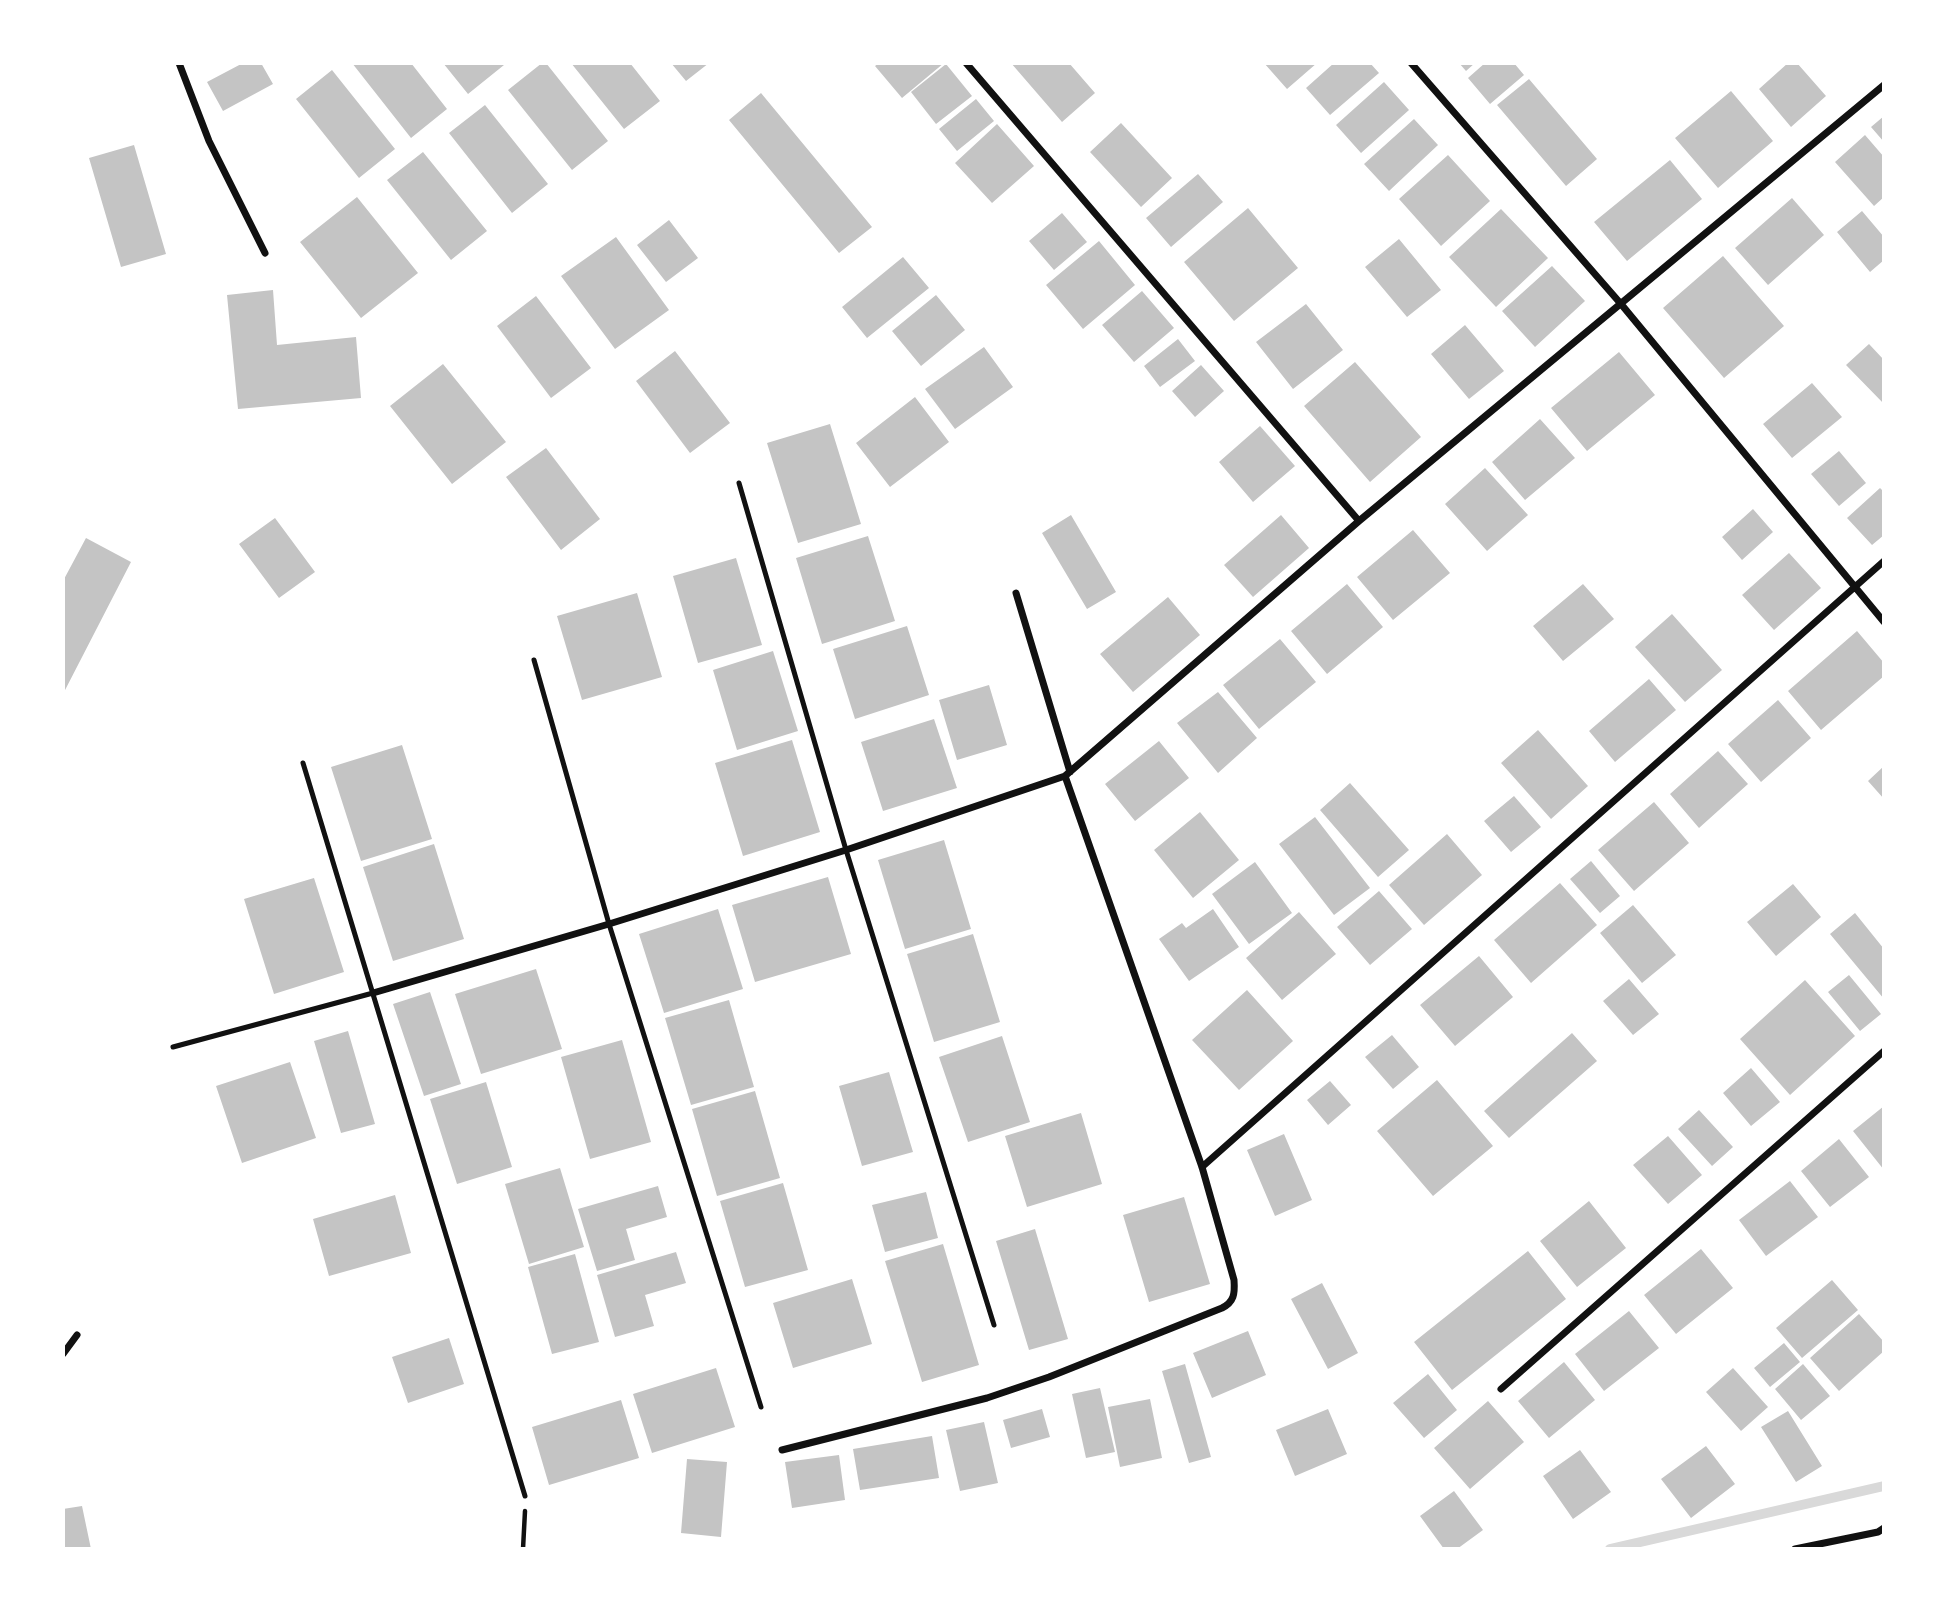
<!DOCTYPE html>
<html>
<head>
<meta charset="utf-8">
<style>
	body { margin:0 }
	#map { position:relative; width:1947px; height:1612px; overflow:hidden; background:#fff; font-family:"Fira Sans Condensed",sans-serif }
	canvas { display:block }
	.frame { position:absolute; inset:0; border:65px solid #fff; pointer-events:none }
</style>
</head>
<body>
<div id="map">
<canvas width="1947" height="1612"></canvas>
<div class="frame"></div>
</div>
<script>
const context = document.querySelector('canvas').getContext('2d');
context.lineJoin = 'round';
function trace(path, color, width, dash) { context.strokeStyle = color; context.lineWidth = width; context.lineCap = dash ? 'butt' : 'round'; context.setLineDash(dash || []); context.stroke(path); }
function fill(path, color) { context.fillStyle = color; context.fill(path, 'evenodd'); }
const stream = new Path2D(`
	M1610,1549l274,-63`);
const building = new Path2D(`
	M243,63h18l12,21 -50,27 -16,-29z
	M352,63h59l36,46 -36,29z
	M443,63h59l2,2 -36,29z
	M542,63h4l62,78 -36,29 -64,-80z
	M571,63h59l30,38 -36,28z
	M671,63h38l-23,18z
	M879,63h65l-42,35 -27,-32z
	M1011,63h58l26,30 -33,29z
	M1264,63h53l-30,26z
	M1334,63h36l9,10 -49,42 -24,-27z
	M1459,63h16l-9,8z
	M1485,63h29l10,12 -34,29 -22,-26z
	M1788,63h9l29,33 -35,31 -32,-38z
	M946,64l26,32 -36,28 -25,-32z
	M332,70l63,79 -36,29 -63,-79z
	M1529,79l68,80 -31,27 -69,-81z
	M1384,82l25,28 -48,43 -25,-28z
	M1731,91l42,50 -55,47 -43,-50z
	M761,93l111,134 -33,26 -110,-133z
	M976,99l18,22 -37,30 -18,-22z
	M485,105l63,79 -36,29 -63,-80z
	M1884,116v26l-13,-15z
	M1414,119l24,26 -49,46 -25,-27z
	M1121,123l51,55 -31,29 -51,-55z
	M997,124l37,42 -42,37 -37,-40z
	M1865,135l19,22v40l-10,9 -39,-44z
	M134,145l32,109 -45,13 -32,-109z
	M423,152l64,79 -36,29 -64,-80z
	M1448,155l42,46 -49,45 -42,-47z
	M1670,160l32,39 -75,62 -33,-39z
	M1198,174l25,28 -52,45 -25,-29z
	M357,197l61,76 -57,45 -61,-76z
	M1792,198l32,37 -56,50 -33,-37z
	M1248,208l50,60 -64,53 -50,-59z
	M1501,209l47,49 -52,49 -47,-50z
	M1862,211l22,26v23l-14,12 -33,-40z
	M1062,213l25,29 -33,28 -25,-29z
	M669,220l29,38 -32,24 -29,-37z
	M616,237l53,73 -54,39 -54,-73z
	M1399,239l42,51 -34,27 -42,-50z
	M1099,241l36,44 -52,44 -37,-44z
	M1723,256l61,70 -60,52 -61,-70z
	M903,257l26,31 -62,50 -25,-31z
	M1552,266l33,35 -50,46 -33,-36z
	M273,290l4,55 79,-8 5,61 -123,11 -11,-114z
	M1142,291l32,37 -40,34 -32,-37z
	M936,295l29,35 -44,36 -29,-35z
	M536,296l55,72 -40,30 -54,-72z
	M1306,304l37,46 -50,39 -37,-47z
	M1465,325l39,46 -35,28 -38,-45z
	M1178,339l17,22 -35,26 -16,-21z
	M1869,344l15,16v44l-38,-39z
	M984,347l29,40 -58,42 -30,-40z
	M675,351l55,72 -40,30 -54,-72z
	M1619,352l36,43 -68,56 -36,-43z
	M1355,362l66,75 -51,45 -66,-76z
	M443,364l63,78 -54,42 -62,-78z
	M1201,365l23,26 -29,26 -23,-26z
	M1812,383l30,34 -50,41 -29,-34z
	M915,397l34,45 -59,45 -34,-44z
	M1540,419l35,39 -50,42 -33,-38z
	M830,424l31,100 -63,19 -31,-100z
	M1260,426l35,40 -42,36 -34,-40z
	M546,448l54,71 -39,31 -55,-73z
	M1839,451l27,32 -27,23 -28,-32z
	M1485,468l43,47 -41,36 -42,-47z
	M1880,488l4,4v43l-12,10 -25,-27z
	M1753,509l20,23 -31,28 -20,-23z
	M1071,515l45,77 -29,17 -45,-76z
	M1281,515l28,33 -56,49 -29,-32z
	M275,518l40,54 -36,26 -40,-54z
	M1413,530l37,43 -57,47 -36,-43z
	M868,536l27,85 -73,23 -26,-86z
	M86,538l45,24 -68,132v-113z
	M1789,553l32,35 -47,42 -32,-35z
	M736,558l26,87 -64,18 -25,-87z
	M1347,584l36,43 -56,47 -36,-43z
	M1583,584l31,35 -51,42 -30,-35z
	M637,593l25,84 -80,23 -25,-84z
	M1168,597l32,38 -67,57 -33,-38z
	M1672,614l50,56 -37,32 -50,-55z
	M907,626l22,69 -74,24 -22,-70z
	M1857,631l27,32v13l-63,54 -33,-39z
	M1280,639l36,43 -57,47 -36,-44z
	M773,651l25,80 -61,19 -24,-80z
	M1649,679l27,31 -61,52 -26,-31z
	M989,685l18,60 -50,15 -18,-60z
	M1218,692l39,46 -39,35 -41,-50z
	M1778,700l33,38 -50,44 -33,-38z
	M934,719l23,69 -74,23 -22,-69z
	M1538,730l50,56 -37,33 -50,-56z
	M792,740l28,92 -77,24 -28,-93z
	M1159,741l30,37 -54,43 -30,-37z
	M402,745l30,94 -71,22 -30,-94z
	M1718,751l30,33 -49,44 -29,-34z
	M1884,766v33l-16,-18z
	M1350,783l59,67 -31,27 -58,-67z
	M1514,796l27,31 -30,25 -27,-31z
	M1654,802l35,41 -55,48 -36,-41z
	M1200,812l39,48 -46,38 -39,-48z
	M1315,817l55,71 -36,27 -55,-71z
	M1447,834l35,41 -58,50 -35,-40z
	M944,840l27,89 -66,20 -27,-89z
	M434,844l30,95 -71,22 -30,-94z
	M1591,861l29,35 -20,17 -30,-34z
	M1255,862l37,51 -43,31 -37,-50z
	M828,877l23,77 -96,28 -23,-77z
	M314,878l30,94 -70,22 -30,-95z
	M1560,883l37,42 -66,58 -37,-43z
	M1793,884l28,33 -45,39 -29,-34z
	M1379,891l33,38 -42,36 -33,-38z
	M1633,905l43,50 -34,28 -42,-50z
	M718,909l25,80 -79,24 -25,-79z
	M1213,909l26,38 -50,34 -30,-42 23,-16 4,5z
	M1299,912l37,42 -54,46 -36,-42z
	M1855,913l29,36v50l-54,-65z
	M973,934l27,88 -66,20 -27,-88z
	M1479,956l34,41 -58,49 -35,-41z
	M536,969l26,80 -81,25 -26,-80z
	M1849,975l32,39 -21,17 -32,-39z
	M1629,979l30,35 -26,21 -30,-34z
	M1805,980l50,56 -65,59 -50,-56z
	M1247,990l46,51 -54,49 -47,-50z
	M430,992l31,92 -37,12 -31,-92z
	M729,1000l25,87 -63,18 -26,-87z
	M348,1031l27,93 -34,9 -27,-92z
	M1572,1033l25,28 -88,77 -25,-27z
	M1392,1035l27,32 -26,22 -28,-32z
	M1002,1036l28,86 -62,20 -29,-85z
	M622,1040l29,102 -61,17 -29,-102z
	M290,1062l26,76 -74,25 -26,-77z
	M1751,1068l29,34 -29,24 -28,-33z
	M889,1072l24,80 -51,14 -23,-80z
	M1437,1080l56,66 -60,50 -56,-65z
	M1330,1081l21,24 -23,20 -21,-25z
	M486,1082l26,85 -55,17 -27,-85z
	M755,1091l25,87 -63,18 -25,-87z
	M1884,1106v64l-31,-39z
	M1699,1110l34,37 -21,19 -34,-37z
	M1081,1113l21,71 -75,23 -22,-71z
	M1284,1134l28,66 -37,16 -28,-66z
	M1668,1136l34,39 -34,29 -35,-39z
	M1839,1139l30,38 -39,30 -29,-36z
	M560,1168l24,79 -55,17 -24,-80z
	M1790,1181l28,36 -52,39 -27,-36z
	M783,1183l25,87 -63,17 -25,-86z
	M658,1186l9,31 -41,12 9,31 -38,11 -19,-62z
	M926,1192l12,46 -53,14 -13,-47z
	M395,1195l16,58 -82,23 -16,-57z
	M1184,1197l26,87 -61,18 -26,-87z
	M1589,1201l37,47 -49,39 -37,-46z
	M1035,1229l33,110 -39,11 -33,-109z
	M943,1244l36,121 -57,17 -37,-121z
	M1701,1249l32,39 -57,46 -32,-39z
	M1528,1251l38,48 -114,91 -38,-48z
	M676,1252l10,31 -41,12 9,31 -39,11 -18,-62z
	M575,1254l24,88 -47,12 -24,-87z
	M852,1279l20,65 -79,24 -20,-65z
	M1832,1280l26,30 -56,48 -26,-30z
	M1322,1283l36,70 -30,16 -37,-70z
	M1629,1311l30,37 -55,43 -29,-37z
	M1859,1314l25,28v9l-45,40 -29,-33z
	M1248,1331l18,44 -54,23 -19,-45z
	M449,1338l15,46 -56,19 -16,-46z
	M1784,1343l16,19 -30,25 -16,-19z
	M1564,1362l31,38 -46,38 -31,-37z
	M1185,1364l26,93 -22,6 -27,-92z
	M1803,1364l27,32 -29,24 -26,-31z
	M716,1368l19,59 -83,26 -19,-59z
	M1733,1368l35,39 -27,24 -35,-39z
	M1428,1374l29,36 -33,28 -31,-35z
	M1100,1388l15,64 -29,6 -14,-64z
	M1150,1399l12,59 -42,9 -12,-60z
	M621,1400l18,58 -90,27 -17,-58z
	M1488,1401l36,41 -54,47 -36,-41z
	M1042,1409l8,28 -39,11 -8,-28z
	M1328,1409l19,45 -52,22 -19,-46z
	M1788,1411l34,55 -26,16 -35,-55z
	M984,1422l14,61 -38,8 -14,-61z
	M932,1436l7,42 -79,12 -7,-41z
	M1706,1446l29,38 -44,34 -30,-39z
	M1580,1450l31,42 -38,27 -30,-43z
	M839,1455l6,45 -53,8 -7,-46z
	M687,1459l40,3 -6,75 -40,-4z
	M1454,1491l29,39 -26,19h-13l-24,-33z
	M82,1506l9,43h-28v-40z`);
const path = new Path2D(`
	M523,1549l2,-38`);
const service = new Path2D(`
	M739,483l107,367 148,475
	M534,660l75,264 152,483
	M303,763l222,733
	M173,1047l200,-54`);
const minor = new Path2D(`
	M179,63l30,78 56,112
	M966,63l393,458
	M1411,63l210,241 263,318
	M1016,593l54,179
	M373,993l236,-69 237,-74 219,-74 294,-255 525,-436
	M1202,1167l682,-606
	M63,1354l14,-19
	M1501,1389l383,-338
	M782,1450l205,-52 62,-21 173,-69c12,-6 13,-14 12,-28l-32,-113 -137,-391
	M1795,1549l83,-17 6,-4`);
trace(stream, '#d9d9d9', 10);
fill(building, '#c4c4c4');
trace(path, '#111', 4.5);
trace(service, '#111', 5);
trace(minor, '#111', 7);
</script>
</body>
</html>
